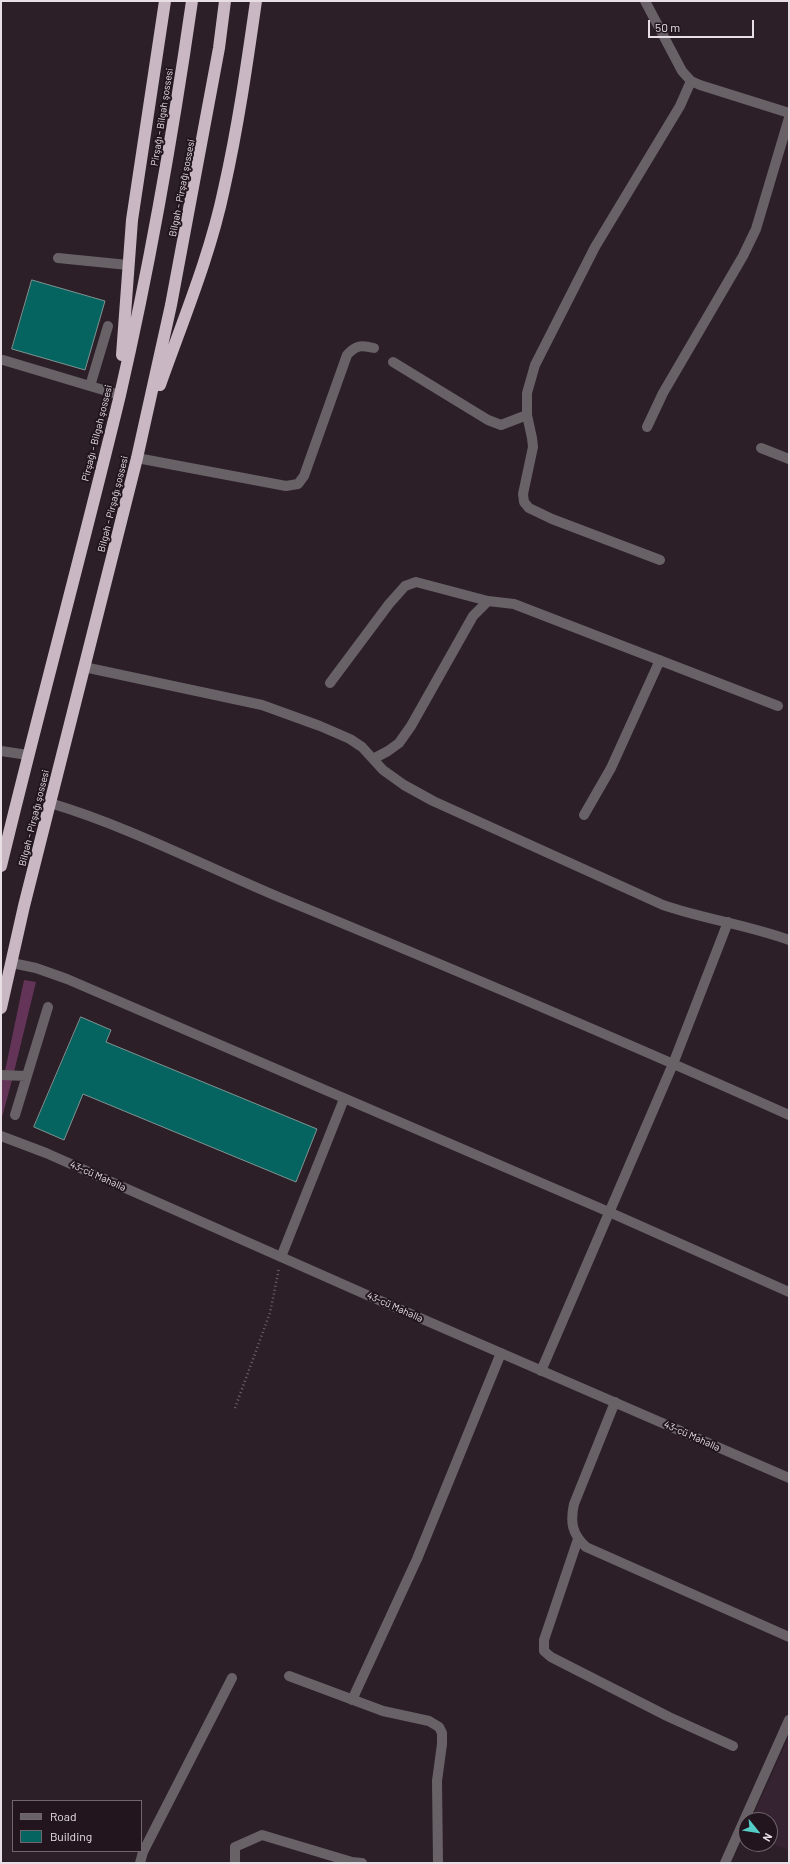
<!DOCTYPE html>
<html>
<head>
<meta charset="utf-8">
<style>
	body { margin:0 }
	#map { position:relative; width:790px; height:1864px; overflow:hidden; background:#2c1f28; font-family:Barlow,sans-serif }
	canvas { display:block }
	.frame { position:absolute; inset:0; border:2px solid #e8dfe5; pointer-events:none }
	.legend { position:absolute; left:12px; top:1800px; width:130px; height:52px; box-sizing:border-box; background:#22151e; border:1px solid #71666e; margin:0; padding:5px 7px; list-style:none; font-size:12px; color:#e8dfe5 }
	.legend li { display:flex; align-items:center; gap:8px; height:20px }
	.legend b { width:20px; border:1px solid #71666e }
	.north { position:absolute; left:738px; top:1812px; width:40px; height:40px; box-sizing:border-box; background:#22151e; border:1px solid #71666e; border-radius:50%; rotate:120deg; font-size:11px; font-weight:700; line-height:16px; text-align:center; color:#e8dfe5 }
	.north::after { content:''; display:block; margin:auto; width:14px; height:18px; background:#54cdc6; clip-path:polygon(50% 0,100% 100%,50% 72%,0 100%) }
	.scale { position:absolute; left:648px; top:20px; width:106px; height:18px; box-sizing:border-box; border:2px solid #e8dfe5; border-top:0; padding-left:5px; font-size:12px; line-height:14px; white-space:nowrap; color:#e8dfe5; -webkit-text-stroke:3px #22151e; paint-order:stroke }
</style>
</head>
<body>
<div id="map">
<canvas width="790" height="1864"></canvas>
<div class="frame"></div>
<ul class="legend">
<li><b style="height:5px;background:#686166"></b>Road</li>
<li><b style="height:11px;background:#066460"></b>Building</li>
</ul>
<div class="north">N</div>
<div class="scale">50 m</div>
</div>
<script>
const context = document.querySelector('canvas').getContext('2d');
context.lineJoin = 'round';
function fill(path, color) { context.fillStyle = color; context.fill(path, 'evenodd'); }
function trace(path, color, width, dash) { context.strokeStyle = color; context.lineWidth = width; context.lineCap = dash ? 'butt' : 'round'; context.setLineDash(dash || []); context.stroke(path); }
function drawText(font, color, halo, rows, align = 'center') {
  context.font = font + ' Barlow,sans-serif'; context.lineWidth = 4; context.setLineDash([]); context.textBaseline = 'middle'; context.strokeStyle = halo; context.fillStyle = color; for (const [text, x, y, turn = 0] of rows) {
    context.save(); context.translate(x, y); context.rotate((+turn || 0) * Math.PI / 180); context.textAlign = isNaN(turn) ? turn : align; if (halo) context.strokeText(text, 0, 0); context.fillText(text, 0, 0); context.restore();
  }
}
const built = new Path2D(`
	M789,1736v114l-19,-7v-23h-19z`);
const green = new Path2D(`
	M24,980l12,2 -22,90 -9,-1z
	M2,1079l10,1 -11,41v-38z`);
const building = new Path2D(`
	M32,280l73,21 -20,69 -73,-21z
	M81,1017l30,13 -5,12 211,87 -21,53 -213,-88 -19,46 -30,-13z`);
const path = new Path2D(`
	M235,1408l35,-95 9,-45`);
const minor = new Path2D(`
	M645,1l37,70 9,10 9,4 89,28
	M58,258l70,7
	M3,360l117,35
	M393,362l95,58 13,5 26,-10
	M90,386l18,-60
	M647,427l16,-34 80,-137 13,-27 33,-111
	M761,448l28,11
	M137,458l149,28 12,-2 6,-8 43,-121c9,-10 14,-10 27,-7
	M660,560l-108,-41 -23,-11 -5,-6 -1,-8 10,-47 -1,-9 -5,-23v-22l8,-28 60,-118 85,-141 11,-25
	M84,667l178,38 58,21 30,13 12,8 21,23 21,15 29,16 230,104c41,14 84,20 126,35
	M330,683l59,-79 16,-18 11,-4 72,19
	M1,751l27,4
	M373,759l15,-8 11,-8 12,-17 62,-110 15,-15 26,3 264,102
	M50,803c80,24 154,63 231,95 170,70 340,142 508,217
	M584,815l27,-47 49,-108
	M12,963l24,5 31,11 542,233 180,80
	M1,1075l25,1
	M15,1115l33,-108
	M1,1136l45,17 321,142 422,183
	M281,1257l63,-158
	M541,1371l132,-307 55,-142
	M615,1402l-41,102c-4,18 -2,30 12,43l203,90
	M578,1539l-34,101v11l7,6 118,60 64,29
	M289,1676l94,35 46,10 10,6 3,6v11l-5,37 1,82
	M352,1700l65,-141 84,-206
	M140,1863l3,-11 89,-174
	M235,1863v-16l27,-12 90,27 10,1
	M725,1863l64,-143`);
const highway = new Path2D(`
	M122,355l10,-135 33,-219
	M160,385c23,-65 50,-129 64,-196 14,-62 23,-125 32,-188
	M1,866c38,-157 81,-314 119,-471 30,-130 53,-262 72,-394
	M1,1008l23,-102 113,-448 34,-153 48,-257 6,-47`);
const streetNames = [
	["Pirşağı - Bilgəh şossesi",162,117,-81],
	["Bilgəh - Pirşağı şossesi",182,188,-79],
	["Pirşağı - Bilgəh şossesi",97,433,-76],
	["Bilgəh - Pirşağı şossesi",113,504,-76],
	["Bilgəh - Pirşağı şossesi",34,818,-76],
	["43-cü Məhəllə",98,1176,24],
	["43-cü Məhəllə",395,1307,24],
	["43-cü Məhəllə",692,1436,24]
];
fill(built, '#362331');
fill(green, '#643458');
fill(building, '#066460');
trace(building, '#7e9492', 1);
trace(path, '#6f646b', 2.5, [1, 3]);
trace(minor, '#686166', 10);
trace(highway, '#c9b7c3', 12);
drawText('10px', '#e8dfe5', '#22151e', streetNames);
</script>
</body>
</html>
